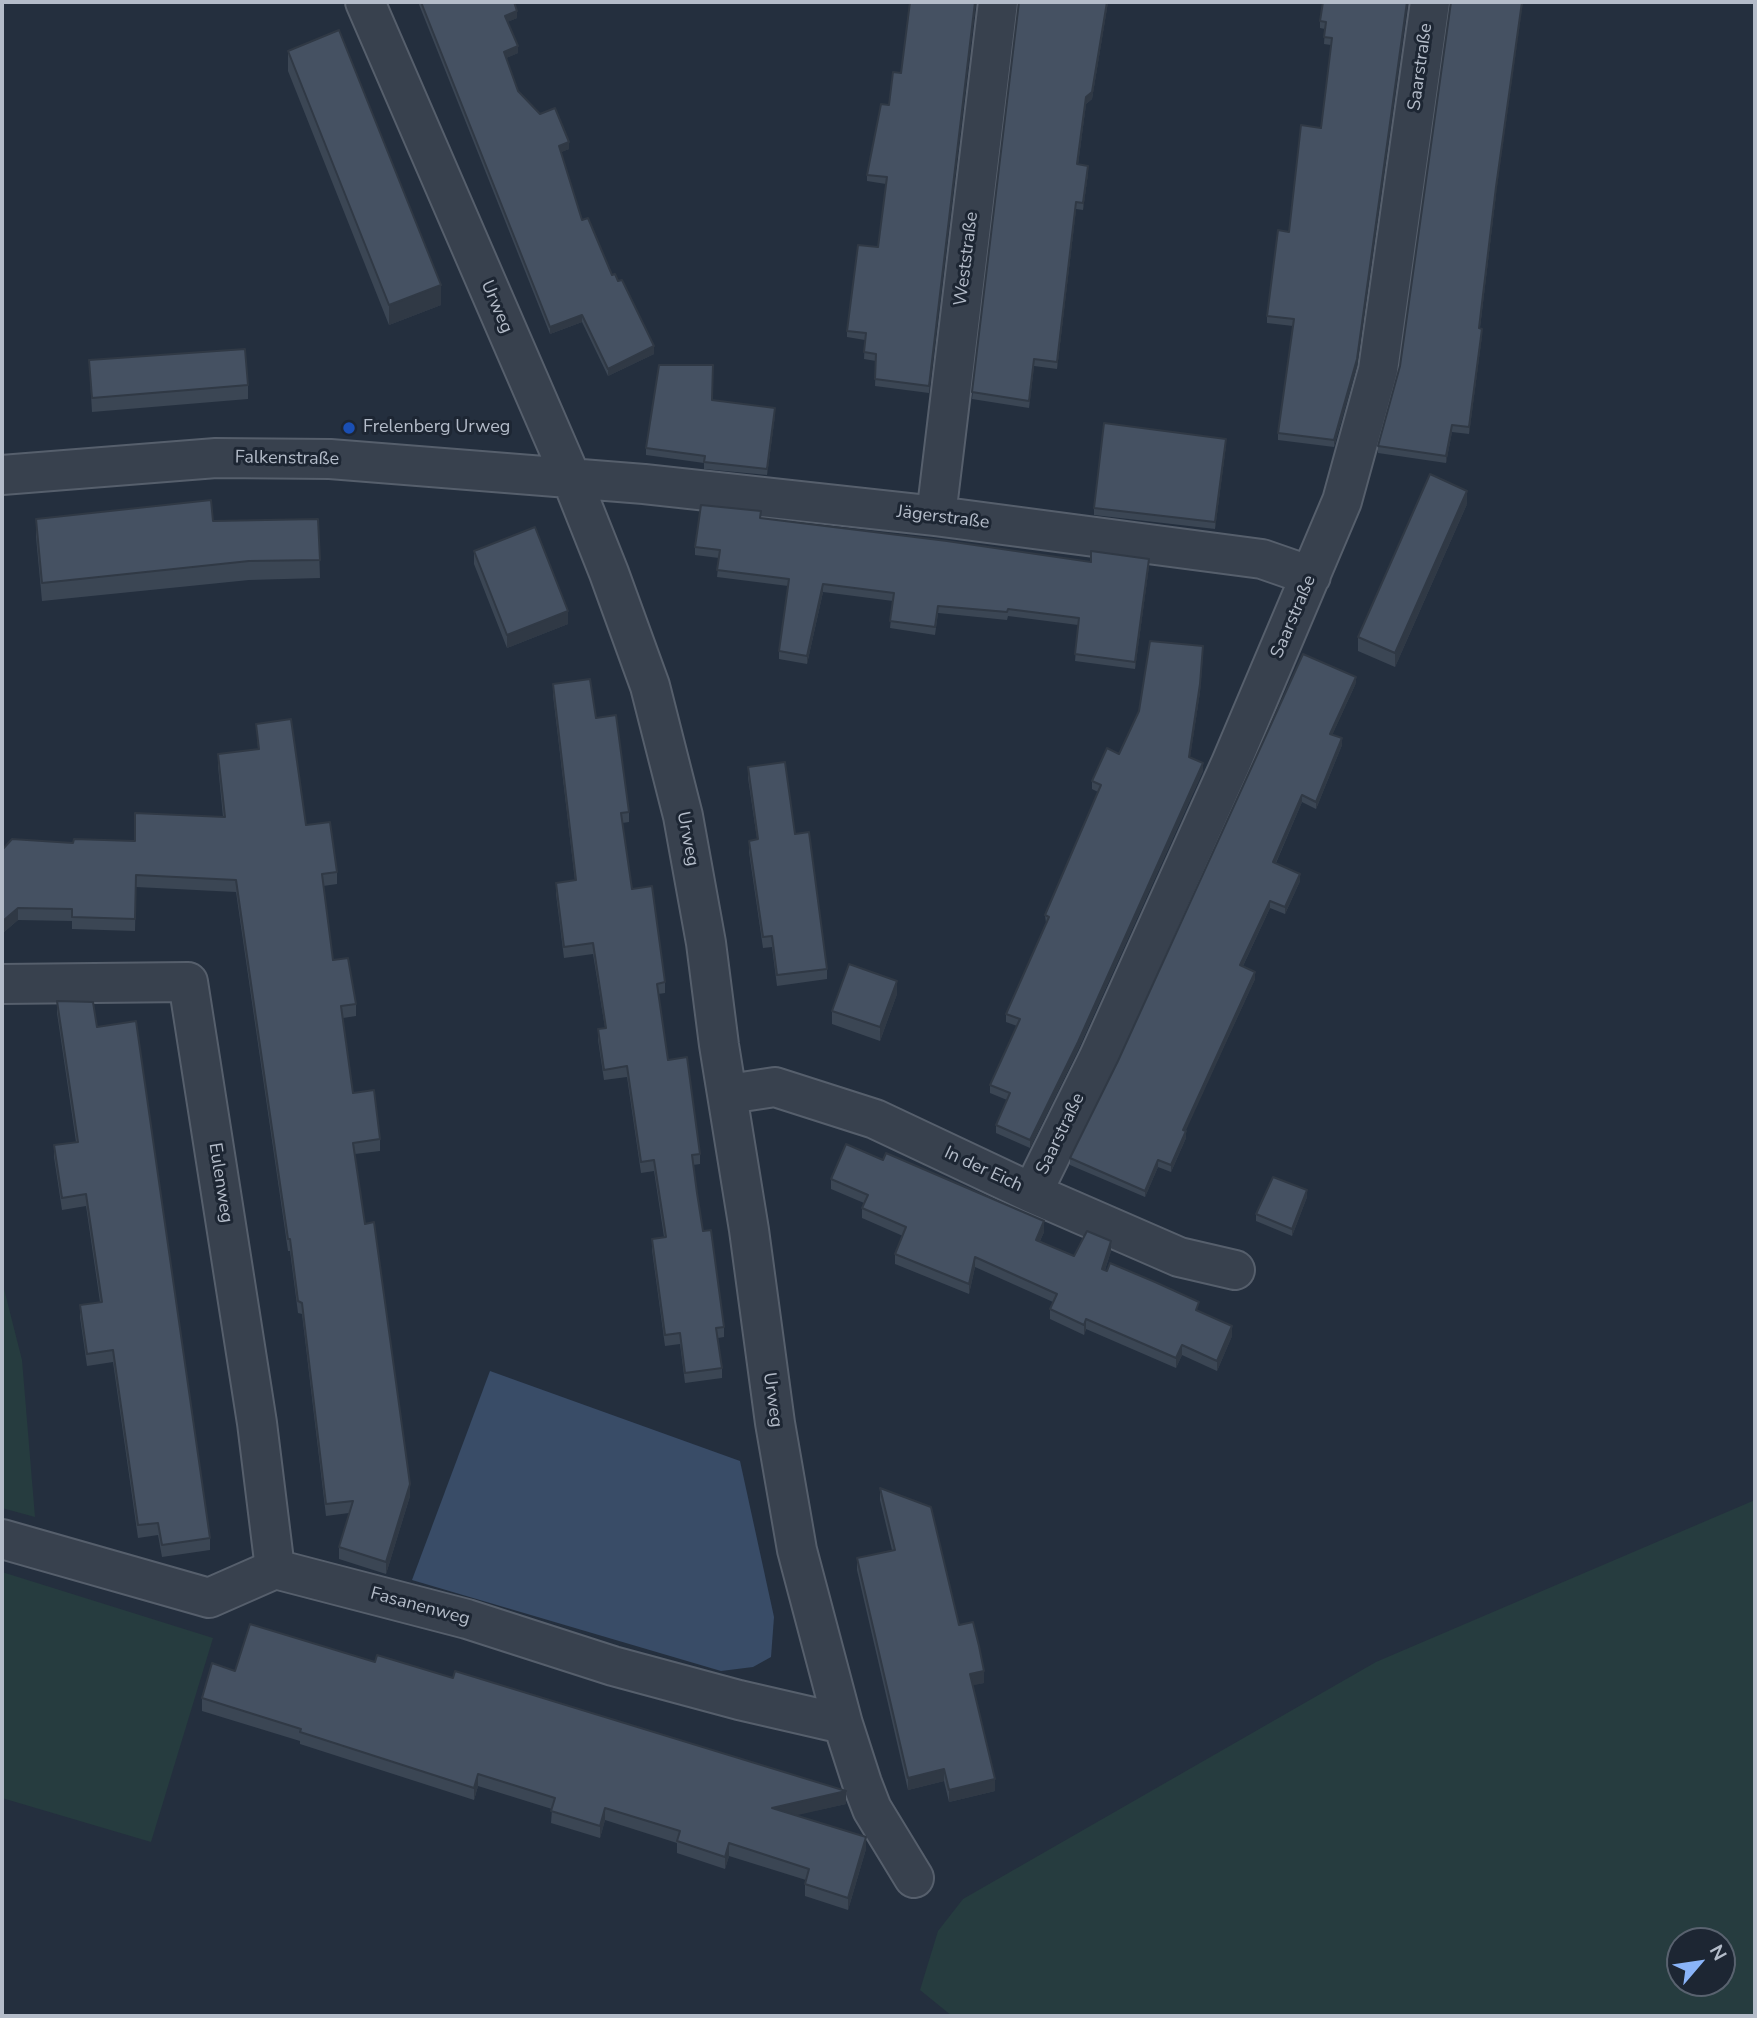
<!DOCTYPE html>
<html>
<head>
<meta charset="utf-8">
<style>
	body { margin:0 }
	#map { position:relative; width:1757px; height:2018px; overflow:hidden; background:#242f3e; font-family:"Nunito Sans",sans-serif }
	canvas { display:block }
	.frame { position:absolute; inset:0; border:4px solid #b4bcc9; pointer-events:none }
	.north { position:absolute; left:1666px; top:1927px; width:70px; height:70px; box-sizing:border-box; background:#1d2633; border:2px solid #59626f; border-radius:50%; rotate:61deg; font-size:19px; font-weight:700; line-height:28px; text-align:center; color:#b4bcc9 }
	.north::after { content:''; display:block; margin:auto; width:24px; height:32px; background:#8ab4f8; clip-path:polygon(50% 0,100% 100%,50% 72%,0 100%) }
</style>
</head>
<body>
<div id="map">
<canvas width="1757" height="2018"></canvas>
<div class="frame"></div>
<div class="north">N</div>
</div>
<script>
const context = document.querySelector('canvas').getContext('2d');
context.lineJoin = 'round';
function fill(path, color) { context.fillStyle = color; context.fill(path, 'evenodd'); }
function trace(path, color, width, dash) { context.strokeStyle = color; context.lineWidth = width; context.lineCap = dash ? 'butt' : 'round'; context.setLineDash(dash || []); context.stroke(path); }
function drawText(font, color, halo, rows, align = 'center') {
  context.font = font + ' "Nunito Sans",sans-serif'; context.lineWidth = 6; context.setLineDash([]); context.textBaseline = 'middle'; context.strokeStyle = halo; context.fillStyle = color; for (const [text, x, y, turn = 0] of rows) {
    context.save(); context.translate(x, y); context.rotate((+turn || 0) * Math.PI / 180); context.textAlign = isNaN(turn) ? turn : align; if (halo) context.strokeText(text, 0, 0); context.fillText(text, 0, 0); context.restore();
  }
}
const green = new Path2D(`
	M2,1281l20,79 13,157 -33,-9z
	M1755,1500v516h-803l-32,-26 18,-59 25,-32 413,-237zM1680,1941h42v42h-42z
	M2,1572l211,66 -62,204 -149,-44z`);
const water = new Path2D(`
	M490,1371l250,90 34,156 -3,40 -18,10 -32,4 -309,-91z`);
const minor = new Path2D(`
	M365,2l207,478 37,93 41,113 33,130 23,127 13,102 30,185 26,193 22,127 46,174 19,59 10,26 42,69
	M2,475l214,-17 114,1 314,25 292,32 326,43 49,17
	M936,516l62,-514
	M2,984l186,-2 69,441 18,146
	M729,1094l46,-7 100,32 157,74 147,64 56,13
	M1032,1193l66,-134 133,-296 111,-262 36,-131 52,-368
	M2,1539l207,59 66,-29 192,50 146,47 126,34 104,24`);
const wall = new Path2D(`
	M418,2h96l3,16 -10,4 11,31 -12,5 12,33 51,58 -8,3 21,68 72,134 -46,22 -26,-54 -32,12z
	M910,2h66l-47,391 -54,-7 1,-25 -12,-2 1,-19 -18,-3v-6l31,-84 8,-63 -19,-3v-6l22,-70 12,-32z
	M1019,2h89l-16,97 -6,5 -8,61 10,8 -5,37 -7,-1 -19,160 -23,-3 -5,42 -57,-9z
	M1408,2l-51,364 -23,81 -56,-7v-7l15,-107 -26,-3v-7l22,-84 32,-104 10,-83 -7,-1 1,-15 -5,-1v-7z
	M288,51l153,254 -52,20 -101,-254z
	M1496,194l-16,134 2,7 -13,99 -17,-2 -6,31 -68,-10v-7l22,-80z
	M89,360l159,25v14l-156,13z
	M712,400l63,15 -8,60 -63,-6v-6l-58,-8v-7z
	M1226,445l-11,84 -121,-14v-7z
	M1467,504l-72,163 -37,-16v-14z
	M761,518l330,44 58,4 -14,103 -60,-8 3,-36 -70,-9 -1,4 -69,-7 -3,22 -45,-7 3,-27 -70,-9 -16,72 -28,-5v-8l9,-65 -71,-9 2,-19 -24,-3v-8z
	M36,519l177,2 105,-2 2,59 -71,2 -207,21 -6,-64z
	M474,551l94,73 -61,24 -33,-84z
	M1203,654l-3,38 -10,65 13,14 -125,279 -48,98 -34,-15v-8l11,-25 -17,-7v-8l27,-59 -11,-4v-8l40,-91 -1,-8 53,-123 -6,-3v-8l27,-27z
	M1356,683l-24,52 10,10 -26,64 -14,-7 -26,61 24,18 -15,33 -15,-6 -27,58 12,13 -70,152 1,7 -15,34 -13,-5 -13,30 -75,-32v-7z
	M553,684l43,34 33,94v10l-7,1 10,66 33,93v11l-7,1 10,66 32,94v10l-7,1 10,66 21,96v10l-6,1 4,30v10l-37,5 -5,-39 -15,2 -13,-96v-11l12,-2 -10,-66 -13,2 -14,-96 -23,3 -6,-40v-11l7,-1 -12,-74 -29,4 -8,-64v-11l19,-2 -22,-186z
	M256,724l50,101 31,47v12l-14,2 10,74 23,44v12l-13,2 10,75 27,46v12l-25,3 10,70 45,272 -24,78 -47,-15v-12l10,-34 -23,3 -24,-202 -4,-1 -8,-62h-2l-52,-359 -100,-5 -1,44 -63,-2v-8l-54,-1 -14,12 -2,-2v-80l71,-7 62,-2 88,-24 -5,-51v-12l40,-5z
	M748,767l47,67 32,135v10l-50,7 -5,-39 -9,1 -14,-96v-11l8,-2 -9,-61z
	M897,994l-17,47 -48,-17v-13z
	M57,1001l40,26 113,511v12l-48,7 -4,-22 -20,3 -25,-176 -26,4 -7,-49v-12l20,-3 -14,-96 -24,4 -8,-53v-12l22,-3 -19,-129z
	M831,1179l213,53 -4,9 34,15 37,-5 -6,19 94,41 33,25 -15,35 -35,-16 -6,13 -90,-39 -2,6 -34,-16v-10l3,-7 -78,-35 -6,27 -74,-30v-10l8,-18 -41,-18v-10l2,-5 -33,-14z
	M1307,1197l-15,39 -36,-15v-7z
	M880,1488l79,137 25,58 -12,2 23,106 -46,11 -5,-21 -36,9 -51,-220v-12l35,-8 -12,-50z
	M235,1671l611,133 -51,11 71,34 -18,61 -43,-14v-12l1,-4 -77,-24 -4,13 -48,-16v-10l-72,-23 -5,18 -49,-15 1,-14 -74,-23 -4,14 -174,-56v-3l-98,-30v-13z`);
const shadedWall = new Path2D(`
	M975,2h1l-47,391v-7z
	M1107,2h1l-16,97 -6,5 -9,67 9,-74z
	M1407,2h1l-51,364 -23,81v-7z
	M1522,2h1l-27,192 -17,141 17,-148z
	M517,11v7l-12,5v-7z
	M518,46v7l-14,6v-7z
	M569,142v7l-10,4v-7z
	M1088,166v7l-5,37v-7z
	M1076,202v7l-19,160v-7z
	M441,285v20l-52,20v-20z
	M582,315v7l-32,12v-7z
	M1482,329v6l-13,99v-7z
	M654,346v8l-46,22v-7z
	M775,408v7l-8,60v-6z
	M1452,425v7l-6,31v-7z
	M1226,439v6l-11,84v-7z
	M1467,491v13l-72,163v-14z
	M1149,559v7l-14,103v-7z
	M823,584v8l-16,72v-8z
	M568,611v13l-61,24v-13z
	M1203,646l-3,46 -11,73v-8z
	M1356,677v6l-26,57v-6z
	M1342,738v7l-26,64v-7z
	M1203,763v8l-125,279 -48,98v-8z
	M1302,795v7l-29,67v-7z
	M1300,874v7l-15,33v-7z
	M1270,901v7l-30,64v-7z
	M18,908v12l-14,12v-12z
	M1255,972v7l-72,158v-7z
	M897,981v13l-17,47v-14z
	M1186,1131v7l-15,34v-7z
	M1158,1160v7l-13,30v-6z
	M1307,1190v7l-15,39v-7z
	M1044,1221v11l-8,18v-10z
	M1111,1241v10l-9,28v-10z
	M975,1257v10l-6,27v-10z
	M1086,1319v10l-2,6v-10z
	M1232,1326v10l-15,35v-10z
	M1182,1345v10l-6,13v-10z
	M410,1484v12l-24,78v-12z
	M984,1671v12l-14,3v-12z
	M944,1769v12l-36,9v-12z
	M478,1774v12l-4,14v-12z
	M995,1779v12l-46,11v-12z
	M846,1791v13l-74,17v-13z
	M605,1808v12l-5,18v-12z
	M866,1837v12l-18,61v-12z
	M729,1843v13l-4,13v-12z`);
const building = new Path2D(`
	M421,2h93l3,9 -12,5 13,30 -14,6 14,39 22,23 15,-6 14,34 -10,4 23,74 6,-2 24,57 3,-1 3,7 4,-1 32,66 -46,23 -26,-54 -32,12z
	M910,2h65l-46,384 -54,-7 1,-25 -12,-2 2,-19 -19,-2 11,-86 20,2 9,-70 -20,-2 14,-71 8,1 4,-33 8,1z
	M1019,2h88l-15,90 -6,5 -9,67 11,2 -5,37 -7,-1 -19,160 -23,-3 -5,42 -57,-9z
	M1323,2h84l-50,357 -23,81 -56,-7 16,-114 -27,-3 11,-86 11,2 12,-107 20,3 11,-90 -8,-1 2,-15 -6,-1z
	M1451,2h71l-26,185 -17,141 3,1 -13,98 -17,-2 -6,31 -68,-10 22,-80z
	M339,30l102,255 -52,20 -101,-254z
	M245,349l3,36 -156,13 -3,-38z
	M659,365h54l-1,35 63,8 -8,61 -63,-7 1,-6 -59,-8z
	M1104,423l122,16 -11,83 -121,-14z
	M1430,474l37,17 -72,162 -37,-16z
	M211,500l2,21 105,-2 2,41 -71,1 -207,22 -6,-64z
	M701,505l60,6 -1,7 187,23 144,21v-11l58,8 -14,103 -60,-8 4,-36 -71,-9 -1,3 -69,-6 -3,21 -45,-6 4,-28 -71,-9 -16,72 -28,-5 10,-72 -72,-9 3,-20 -25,-3z
	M535,527l33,84 -61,24 -33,-84z
	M1150,641l53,5 -3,38 -11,73 14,6 -125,279 -48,98 -34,-15 14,-32 -20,-8 30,-66 -14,-5 43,-97 -4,-2 56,-130 -9,-4 15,-33 12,6 20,-43z
	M1303,654l53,23 -26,57 12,4 -26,64 -14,-7 -29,67 27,12 -15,33 -15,-6 -30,64 15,7 -72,158 3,1 -15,34 -13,-5 -13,31 -75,-33 48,-97z
	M590,679l6,39 20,-3 13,97 -8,1 11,76 20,-3 13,96 -8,2 11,76 19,-3 13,97 -8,1 5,38 6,38 8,-1 13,97 -8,1 6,40 -37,5 -5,-40 -15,2 -13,-96 14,-2 -12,-77 -13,2 -14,-96 -23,4 -6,-41 8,-1 -13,-85 -29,4 -8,-64 20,-3 -23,-196z
	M291,719l15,106 24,-3 7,50 -15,2 11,86 15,-2 8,46 -15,2 12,87 21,-3 6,49 -27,4 12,81 9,-2 36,262 -24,78 -47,-15 14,-46 -27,3 -24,-201 -4,-2 -8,-62h-2l-52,-359 -100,-5 -1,44 -63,-2v-8l-54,-1 -14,12 -2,-1v-69l10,-11 61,4 1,-4 61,2v-28l90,4 -7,-63 41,-5 -3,-25z
	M785,762l10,72 14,-2 18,137 -50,6 -5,-39 -9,1 -14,-96 9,-2 -10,-72z
	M849,964l48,17 -17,46 -48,-16z
	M57,1001l36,1 4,25 39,-6 74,517 -48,7 -4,-22 -20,2 -25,-175 -26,4 -7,-49 22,-3 -16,-108 -24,4 -8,-53 24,-3z
	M846,1144l37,16 3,-7 158,68 -8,19 38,16 13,-25 24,10 -9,28 5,2 3,-8 45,19 44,20 -3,8 36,16 -15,35 -35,-16 -6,13 -90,-39 -2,6 -34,-16 7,-15 -82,-37 -6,27 -74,-30 11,-27 -44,-19 6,-13 -37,-16z
	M1273,1177l34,13 -15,39 -36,-15z
	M880,1488l51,19 28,118 14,-3 6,24 5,25 -14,3 25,105 -46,11 -5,-21 -36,9 -51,-220 38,-8z
	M250,1624l125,38 2,-7 76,23 2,-7 391,120 -74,17 94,29 -18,61 -43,-14 4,-15 -80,-26 -4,14 -48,-16 3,-10 -75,-23 -5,18 -49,-15 4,-13 -77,-24 -4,14 -174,-56 1,-3 -99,-31 10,-35 23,8z`);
const markers = [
	[349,428,7,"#1a4fb4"]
];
const streetNames = [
	["Saarstraße",1421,67,-82],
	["Weststraße",967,259,-83],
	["Urweg",496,307,67],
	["Falkenstraße",287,459,1],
	["Jägerstraße",943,518,7],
	["Saarstraße",1294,617,-67],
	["Urweg",687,839,79],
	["Saarstraße",1061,1134,-64],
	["In der Eich",983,1170,25],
	["Eulenweg",220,1183,81],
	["Urweg",772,1400,82],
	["Fasanenweg",420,1607,15]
];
const poiNames = [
	["Frelenberg Urweg",363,428]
];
fill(green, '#263c3f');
fill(water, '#394c67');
trace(minor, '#565f6c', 42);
trace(minor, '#38414e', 38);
fill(wall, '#3b4654');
fill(shadedWall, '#303945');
fill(building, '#455162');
trace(building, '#303945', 2);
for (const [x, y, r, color] of markers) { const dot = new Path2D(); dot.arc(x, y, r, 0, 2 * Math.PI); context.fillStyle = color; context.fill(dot); trace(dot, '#1d2633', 2.5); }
drawText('18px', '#b4bcc9', '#1d2633', streetNames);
drawText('18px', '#b4bcc9', '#1d2633', poiNames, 'left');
</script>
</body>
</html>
